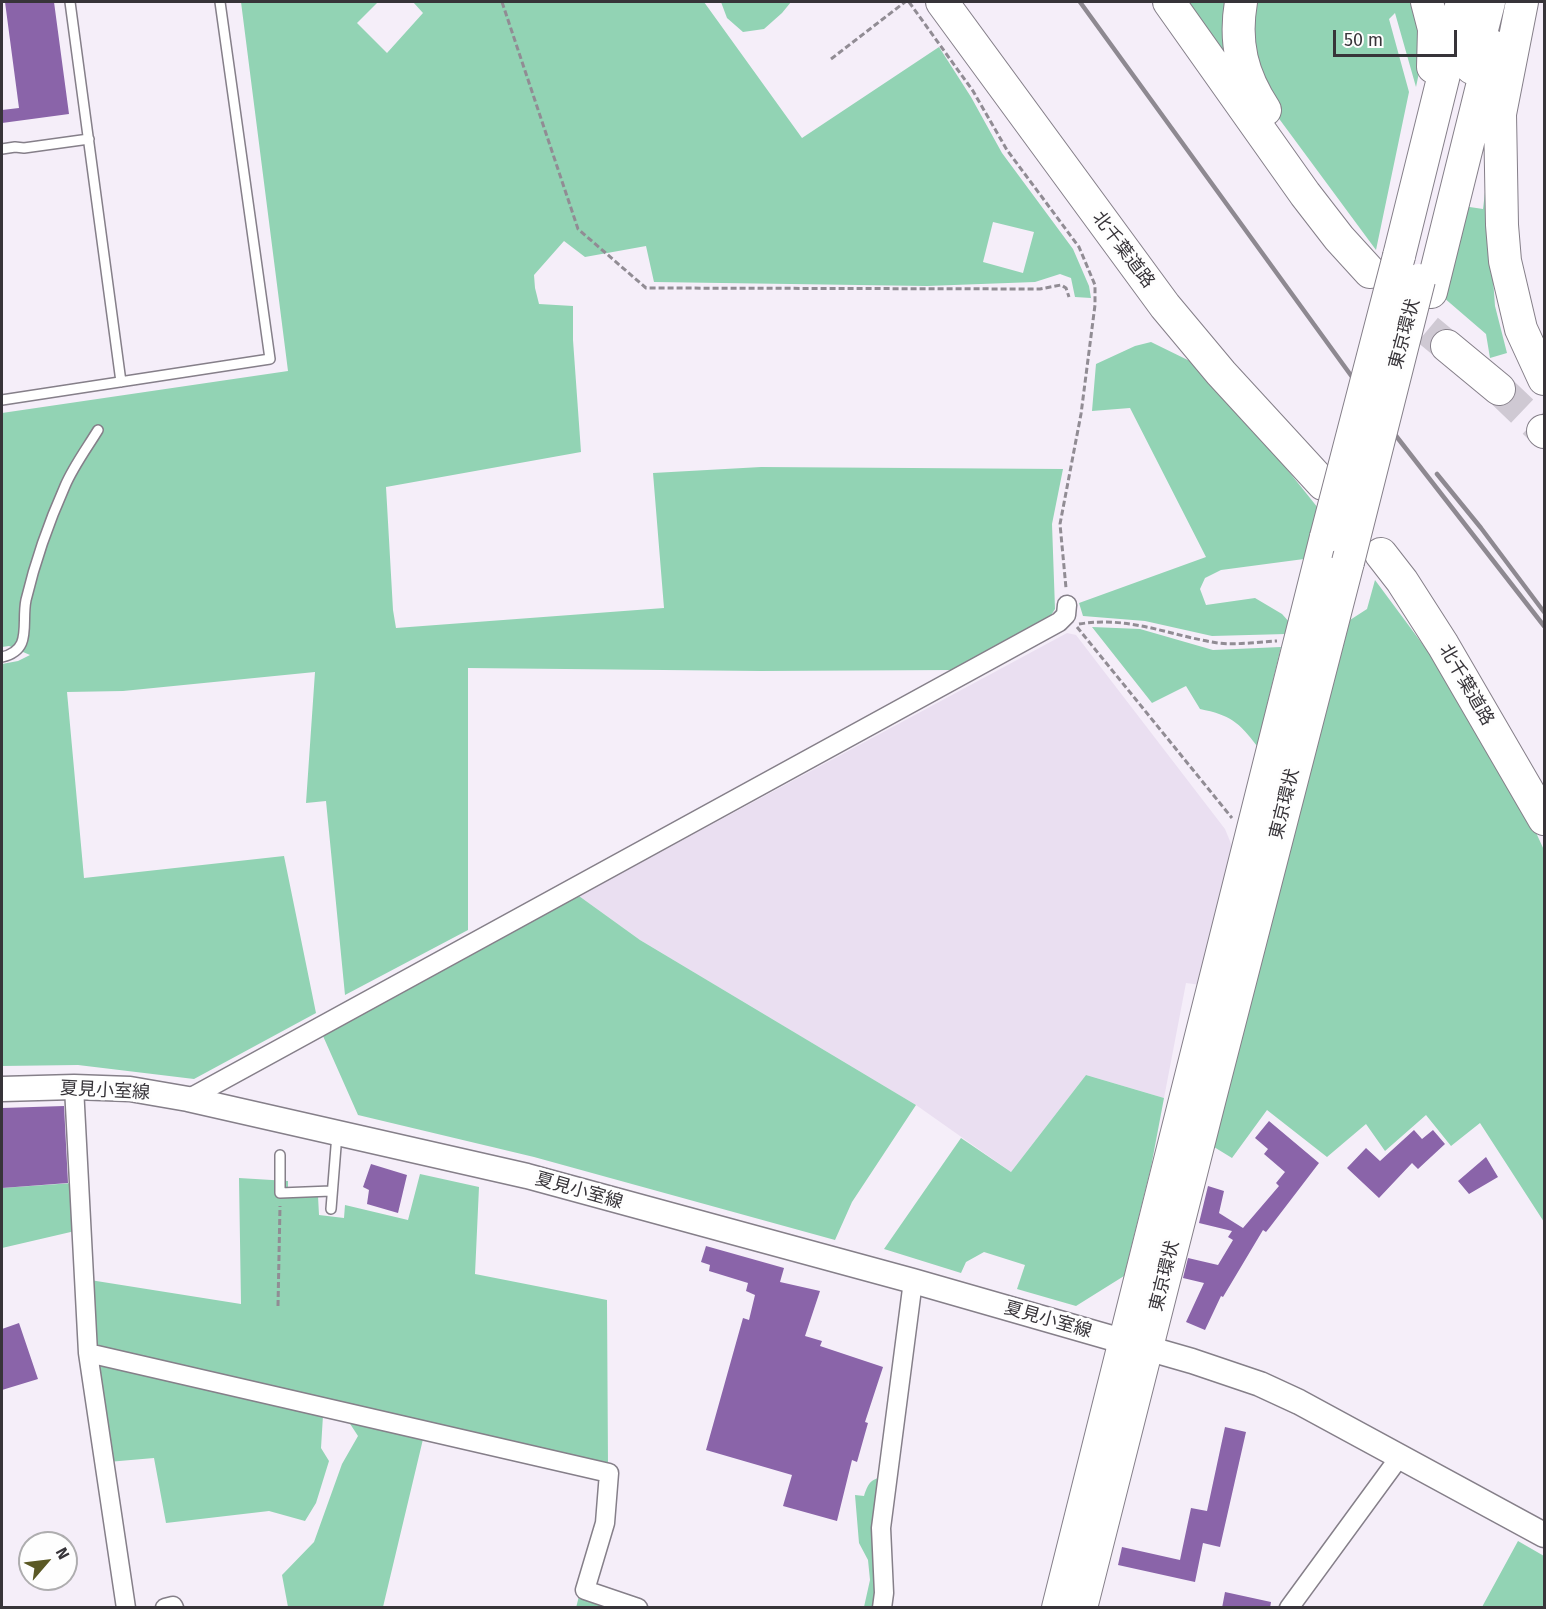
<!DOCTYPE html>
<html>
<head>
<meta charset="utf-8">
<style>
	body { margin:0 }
	#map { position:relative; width:1546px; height:1609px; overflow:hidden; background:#f5eef9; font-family:"Fira Sans",sans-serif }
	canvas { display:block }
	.frame { position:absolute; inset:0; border:3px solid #373439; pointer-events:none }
	.north { position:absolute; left:18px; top:1531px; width:60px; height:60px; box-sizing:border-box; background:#fefefe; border:2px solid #aeadaf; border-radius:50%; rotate:62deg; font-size:16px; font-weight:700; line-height:24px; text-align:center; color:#373439 }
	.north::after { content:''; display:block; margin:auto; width:21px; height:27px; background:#5b5925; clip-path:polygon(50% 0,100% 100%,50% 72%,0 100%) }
	.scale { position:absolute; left:1333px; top:30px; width:124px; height:27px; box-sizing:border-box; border:3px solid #373439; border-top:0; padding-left:8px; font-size:18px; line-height:21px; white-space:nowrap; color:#373439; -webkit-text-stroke:4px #fefefe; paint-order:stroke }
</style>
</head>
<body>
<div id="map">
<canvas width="1546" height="1609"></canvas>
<div class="frame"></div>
<div class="north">N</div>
<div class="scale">50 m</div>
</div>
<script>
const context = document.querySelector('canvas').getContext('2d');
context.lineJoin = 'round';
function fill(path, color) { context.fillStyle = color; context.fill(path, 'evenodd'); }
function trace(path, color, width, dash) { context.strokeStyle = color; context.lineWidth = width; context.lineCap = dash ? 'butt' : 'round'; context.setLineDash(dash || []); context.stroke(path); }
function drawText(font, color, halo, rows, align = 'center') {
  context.font = font + ' "Fira Sans","Noto Sans JP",sans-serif'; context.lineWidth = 6; context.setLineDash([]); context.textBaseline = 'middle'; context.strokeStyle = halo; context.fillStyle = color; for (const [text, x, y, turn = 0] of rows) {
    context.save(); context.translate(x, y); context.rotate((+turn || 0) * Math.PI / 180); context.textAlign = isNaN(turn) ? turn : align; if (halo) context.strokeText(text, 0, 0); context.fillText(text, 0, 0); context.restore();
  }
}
const built = new Path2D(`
	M1067,633l9,2 149,194 7,17 -31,139 -15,-2 -22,115 -78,-23 -75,97 -95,-67 -276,-165 -61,-44z`);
const green = new Path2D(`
	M241,2h137l-21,21 30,30 36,-40 -10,-11h291l98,136 137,-91 32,50 31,56 71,96 16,37 2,12 -16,-1 -4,-19 -11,-4 -25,8 -108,4 -273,-4 -8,-36 -61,11 -21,-16 -30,34 1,13 4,16 34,2v34l8,112 -195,35 7,123 3,18 268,-20 -11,-135 108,-6 302,2 -11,55 3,85 -5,8 -8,6 -90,47 -191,1 -293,-3v262l-123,65 -19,-194 -20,2 9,-131 -192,19 -56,1 17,186 200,-22 32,157 -122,66 -116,-14 -76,1v-402l16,-3 12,-6 -21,-9 -7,1v-234l286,-42zM993,222l41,10 -11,41 -40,-11z
	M721,2h70l-9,11 -18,16 -21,3 -16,-14z
	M1182,2h47l2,54 -28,-24z
	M1258,2h160l3,61 -5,24 -21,-74 -6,6 20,73 -33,158 -110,-149 -17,-66z
	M1486,184l9,122 12,47 -17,5 -4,-24 -43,-37 20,-91 20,3z
	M1151,342l51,25 36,41 80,100 -14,51 -83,11 -16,8 -5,11 6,16 49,-7 27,16 9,10 -5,10 -74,2 -67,-15 -62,-5 -4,-13 127,-46 -76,-149 -38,3 4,-47 39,-18z
	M1375,580l103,139 27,46 39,85v372l-64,-99 -29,23 -25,-31 -41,36 -19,-27 -39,33 -60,-47 -35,48 -18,-11 136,-527 17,-11z
	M1092,627l48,2 73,21 68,-3 -24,99c-18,-24 -27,-31 -57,-37l-14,-23 -34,17z
	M579,896l61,44 276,165 -64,97 -17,38 -301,-83 -176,-42 -35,-79z
	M1086,1075l78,23 -13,69 -27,109 -48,30 -59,-17 8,-24 -41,-13 -18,10 -5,11 -77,-24 77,-111 50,34z
	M420,1174l59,13 -4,87 132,26 1,166 -284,-67 -3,49 8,13 -13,42 -11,18 -36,-10 -103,12 -12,-65 -46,4 -18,-182 151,24 -2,-126 49,3v17l30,-2 1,19 25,3 1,-13 63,15z
	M73,1183l2,48 -73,17v-60z
	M343,1413l81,22 -41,172h-95l-6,-32 32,-33 28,-78 16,-28z
	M883,1477l-5,130h-14l6,-27 -2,-20 -9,-17 -4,-48 9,1c4,-12 6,-17 19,-19z
	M1518,1541l26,15v51h-62z
	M580,1592l44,16h-48z`);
const building = new Path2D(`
	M5,2h49l15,112 -67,9v-13l17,-2z
	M64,1106l4,77 -66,5v-80z
	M1269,1121l50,42 -49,64 -4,5 -3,-2 -40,67 -2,-1 -16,34 -19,-8 18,-39 -21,-5 5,-20 30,7 15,-25 -5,-3 4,-6 -33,-8 9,-37 16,5 -5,22 24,15 36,-42 -3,-3 9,-11 -21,-18 4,-5 -13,-11z
	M1414,1130l8,9 11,-9 12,14 -27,25 -6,-6 -33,35 -32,-30 19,-20 14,13z
	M1486,1157l12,20 -29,17 -11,-13z
	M371,1164l36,11 -9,38 -31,-9 2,-14 -6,-3z
	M706,1246l78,22 -4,14 40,9 -15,45 17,5 -2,5 63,21 -18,55 3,1 -11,39 -5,-2 -15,61 -54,-15 9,-31 -86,-25 37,-132 6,2 6,-25 -9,-4 2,-8 -39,-12 1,-6 -9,-3z
	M19,1323l19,56 -36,11v-61z
	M1225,1427l21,5 -26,115 -17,-4 -8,39 -77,-17 4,-18 58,13 11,-52 16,3z
	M1225,1592l46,10 -1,6h-48z`);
const highwayTunnel = new Path2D(`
	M1392,298l8,9 47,39
	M1499,389l44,42`);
const path = new Path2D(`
	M502,2l76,227 68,59 394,1 21,-4 5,3 3,9
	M909,2l64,89 34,59 72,97 16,38v20l-14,109 -21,110 6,64
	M831,59l74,-57
	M1079,624c49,-8 87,10 133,18 20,4 44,0 65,-1
	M1077,627l155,191
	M278,1306l2,-100`);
const lane = new Path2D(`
	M70,2l51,380
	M2,149l13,-2 9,1 65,-9
	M2,400l268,-41 -50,-357
	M2,657c31,-7 19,-33 24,-57 9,-38 23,-78 39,-114 8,-19 22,-38 33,-56
	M280,1155v38l51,-2
	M331,1209l6,-75`);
const street = new Path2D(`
	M74,1087l14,266 38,255
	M188,1099l871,-477 7,-7 1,-10
	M88,1353l521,120 -4,50 -20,67 53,18
	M165,1608l8,-2 1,2
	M882,1608l2,-15 -3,-65 32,-247
	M1289,1608l112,-153`);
const secondary = new Path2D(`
	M2,1089l72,-2 56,2 58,10 339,77 386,105 279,80 68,23 39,18 245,133`);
const highway = new Path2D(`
	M942,2l223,304 56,67 102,111
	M1169,2l136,192 34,44 31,34
	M1241,2c-7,41 1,73 24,108
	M1427,2l7,27 -1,38
	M1522,2l-22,112 2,111 3,36 16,68 23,50
	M1472,68l17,-66
	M1399,256l63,-254
	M1431,292l61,-246
	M1447,346l52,43
	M1543,431l1,1
	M1381,554l21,27 41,64 101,174
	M1058,1608l268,-1071
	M1081,1608l129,-510 138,-536`);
const rail = new Path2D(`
	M1080,2l299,412 165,212
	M1437,474l44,54 63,84`);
const highwayBridge = new Path2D(`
	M1326,537l73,-281
	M1348,562l71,-282`);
const streetNames = [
	["北千葉道路",1123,250,53],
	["東京環状",1405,334,-75],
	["北千葉道路",1466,685,60],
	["東京環状",1285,804,-76],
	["夏見小室線",105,1091,3],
	["夏見小室線",579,1191,16],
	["東京環状",1165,1276,-76],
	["夏見小室線",1048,1320,16]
];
fill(built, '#eadff1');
fill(green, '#92d3b4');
fill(building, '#8a64a9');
trace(highwayTunnel, '#cfc9d3', 32, [32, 16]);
trace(lane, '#857f89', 12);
trace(street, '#857f89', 21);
trace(secondary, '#857f89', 27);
trace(highway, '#857f89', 34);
trace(path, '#918c94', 3, [6, 3]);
trace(lane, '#fff', 9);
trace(street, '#fff', 18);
trace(secondary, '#fff', 24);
trace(highway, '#fff', 32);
trace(rail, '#8e8991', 4.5);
trace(highwayBridge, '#857f89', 34, []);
trace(highwayBridge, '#fff', 32);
drawText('18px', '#373439', '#fefefe', streetNames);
</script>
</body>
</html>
